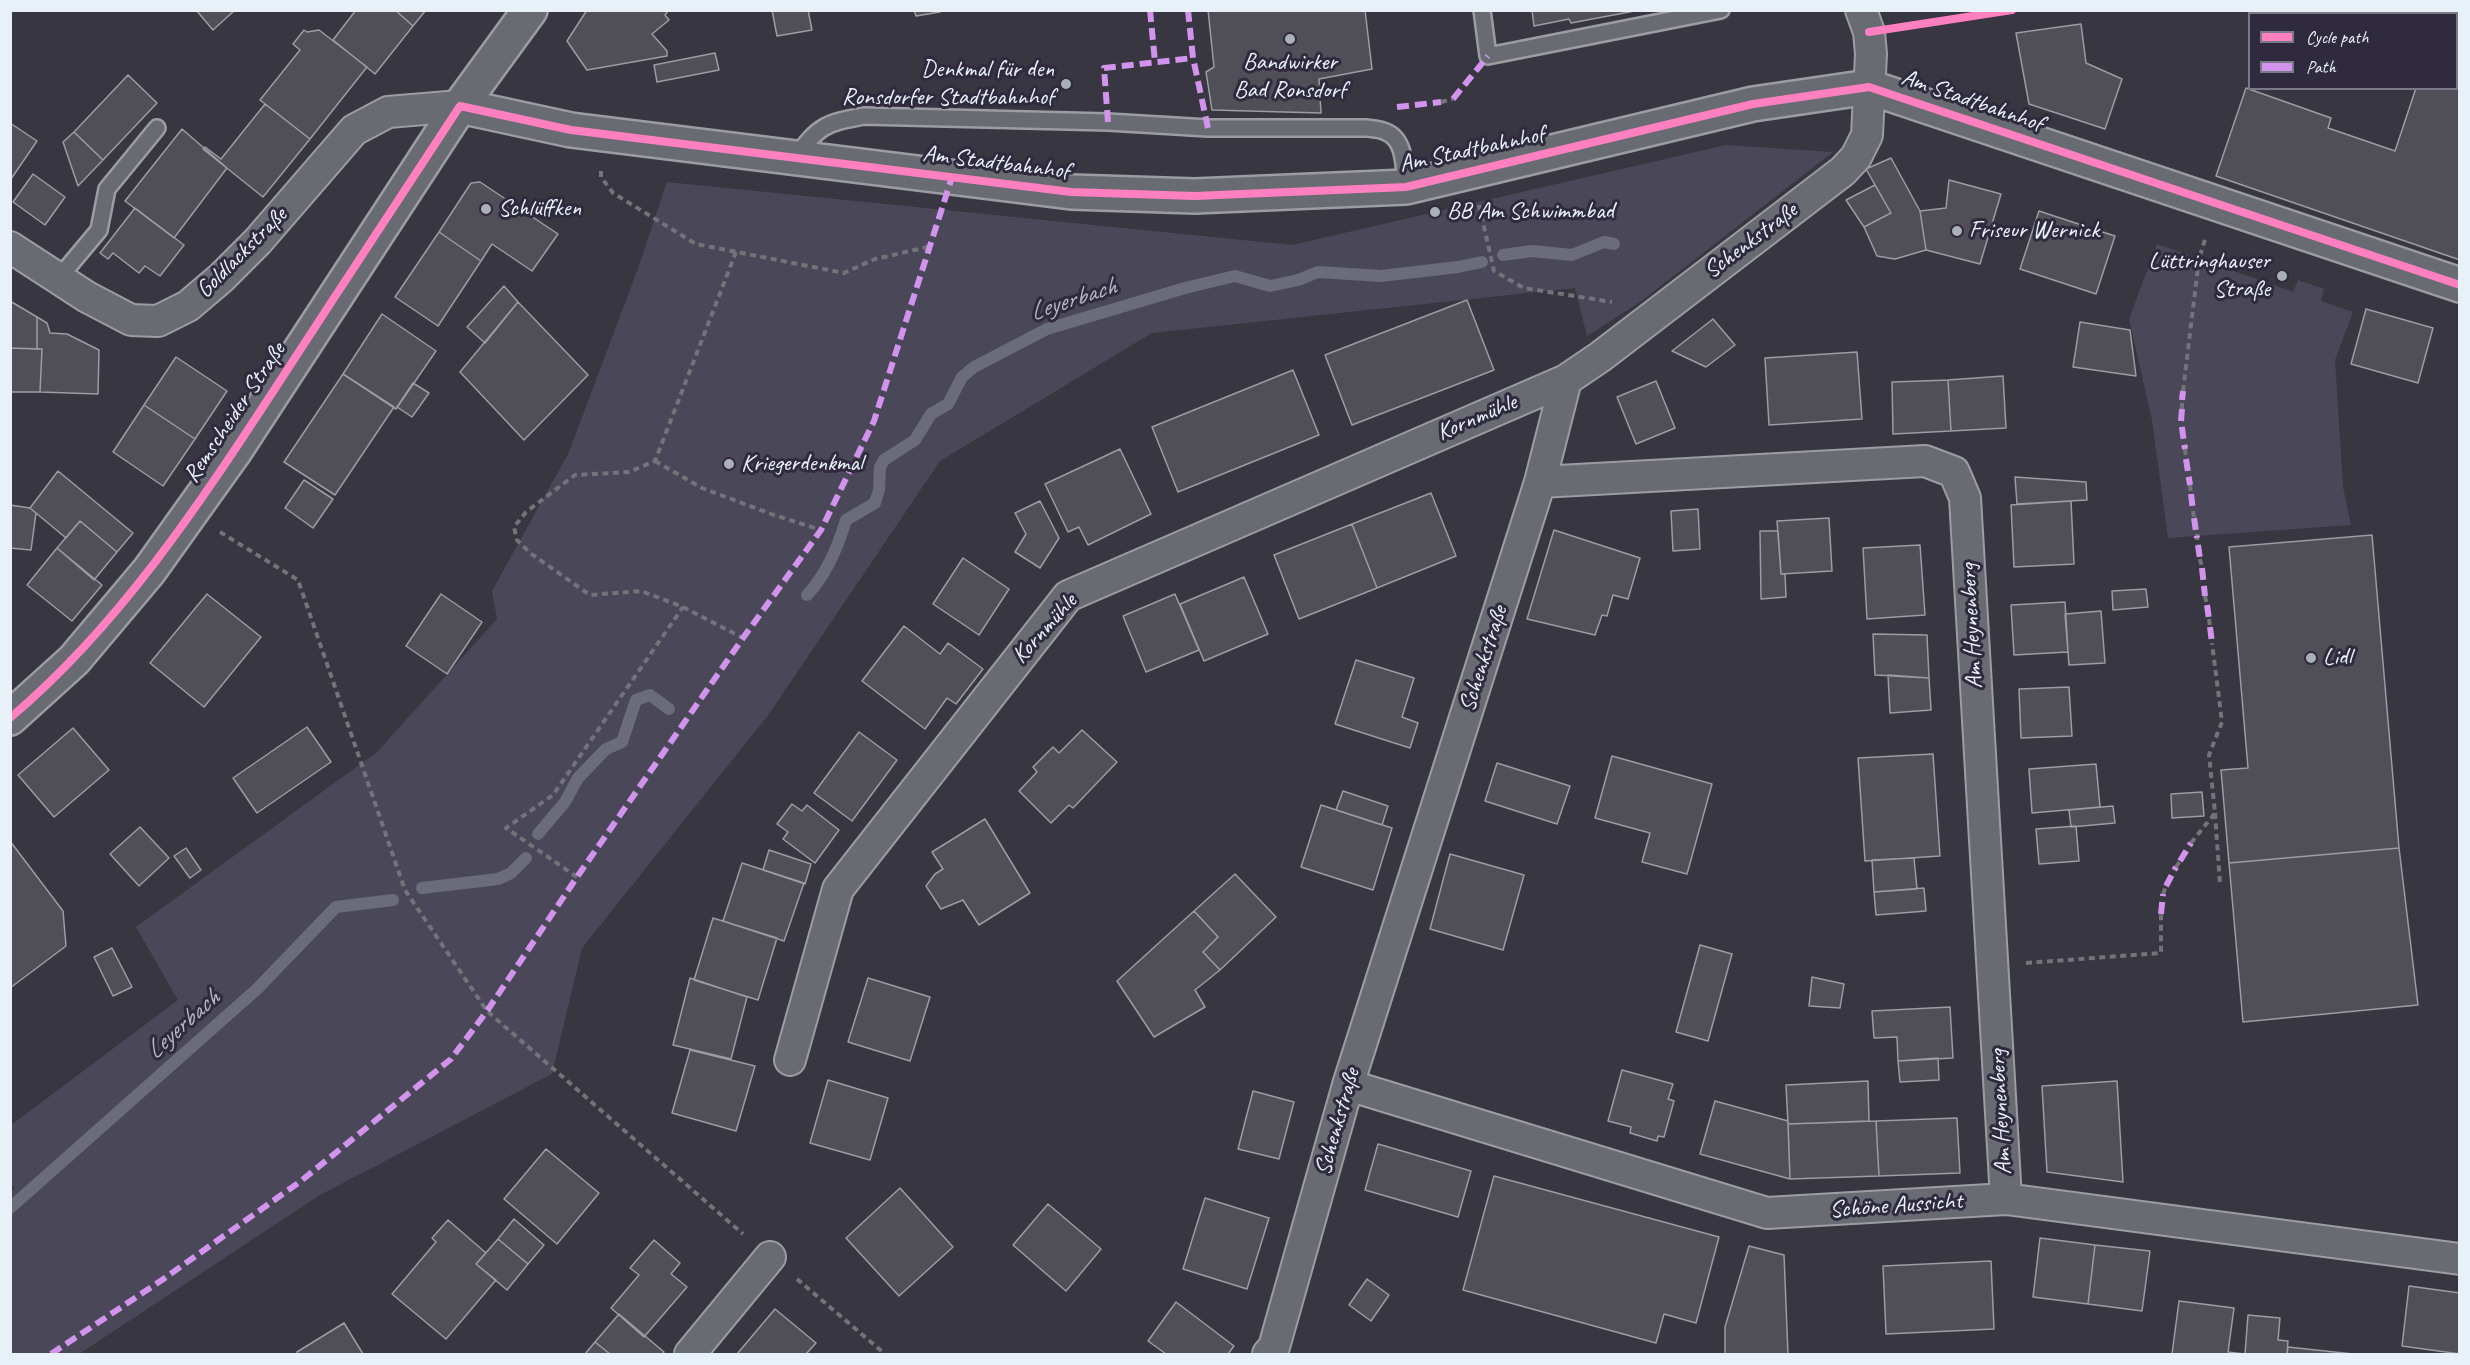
<!DOCTYPE html>
<html>
<head>
<meta charset="utf-8">
<style>
	body { margin:0 }
	#map { position:relative; width:2470px; height:1365px; overflow:hidden; background:#383640; font-family:Caveat,sans-serif }
	canvas { display:block }
	.frame { position:absolute; inset:0; border:12px solid #e8f1f8; pointer-events:none }
	.legend { position:absolute; left:2248px; top:12px; width:210px; height:78px; box-sizing:border-box; background:#2f2a3d; border:2px solid #797a88; margin:0; padding:8px 10px; list-style:none; font-size:18px; color:#e8f1f8 }
	.legend li { display:flex; align-items:center; gap:12px; height:30px }
	.legend b { width:30px; border:2px solid #797a88 }
</style>
</head>
<body>
<div id="map">
<canvas width="2470" height="1365"></canvas>
<div class="frame"></div>
<ul class="legend">
<li><b style="height:8px;background:#ff80c0"></b>Cycle path</li>
<li><b style="height:8px;background:#d193ec"></b>Path</li>
</ul>
</div>
<script>
const context = document.querySelector('canvas').getContext('2d');
context.lineJoin = 'round';
function fill(path, color) { context.fillStyle = color; context.fill(path, 'evenodd'); }
function trace(path, color, width, dash) { context.strokeStyle = color; context.lineWidth = width; context.lineCap = dash ? 'butt' : 'round'; context.setLineDash(dash || []); context.stroke(path); }
function drawText(font, color, halo, rows, align = 'center') {
  context.font = font + ' Caveat,sans-serif'; context.lineWidth = 6; context.setLineDash([]); context.textBaseline = 'middle'; context.strokeStyle = halo; context.fillStyle = color; for (const [text, x, y, turn = 0] of rows) {
    context.save(); context.translate(x, y); context.rotate((+turn || 0) * Math.PI / 180); context.textAlign = isNaN(turn) ? turn : align; if (halo) context.strokeText(text, 0, 0); context.fillText(text, 0, 0); context.restore();
  }
}
const green = new Path2D(`
	M1726,145l107,7 -193,150 -53,34 -12,-48 -423,45 -212,128 -171,253 -187,234 -30,126 -232,121 -241,159h-68l-1,-162 5,-3 -4,-5v-59l167,-125 -42,-73 241,-175 120,-133 -5,-28 77,-139 71,-189 27,-81 625,63z
	M2157,244l136,48 5,-12 26,9 -3,12 32,11 -18,48 8,127 8,38 -183,13 -16,-118 -23,-101z`);
const stream = new Path2D(`
	M1503,255l29,-4 40,4 32,-13 10,2
	M807,595c20,-21 31,-48 39,-75l29,-17 4,-13 1,-23 4,-7 31,-20 16,-26 17,-10 14,-27 12,-10 73,-38 138,-41 50,-12 35,10 28,-6 20,-8 63,4 77,-9 24,-5
	M538,834l27,-32 13,-24 28,-29 16,-7 14,-42 14,-5 19,14
	M422,888l76,-9 13,-6 15,-15
	M10,1208l247,-219 79,-82 57,-7`);
const building = new Path2D(`
	M196,10h39l-22,20z
	M356,10h39l18,16 -38,48 -42,-34z
	M395,10h31l-13,16z
	M587,10h82l-4,5 4,5 -17,14 15,17v5l-80,14 -20,-29z
	M772,10h36l4,20 -35,6z
	M914,10h26v2l-24,4z
	M1208,10h157l7,59 -53,10 2,34 -109,-3 -6,-38 8,-5z
	M1532,10h108l-69,13 -2,-4 -35,7z
	M2429,10h31v28l-4,-1v-23h-26z
	M2081,24l5,39 36,16 -17,50 -76,-25 -13,-71z
	M304,30l3,2 12,-2 48,37 -57,72 -50,-39 40,-50 -7,-6z
	M2456,37l4,1v222l-244,-84 30,-88 85,30 -3,10 67,23 21,-63h40z
	M715,53l4,17 -62,12 -3,-17z
	M128,75l29,28 -54,57 -29,-28z
	M265,104l45,35 -47,58 -60,-48 2,-2 16,12z
	M10,123l27,18 -26,38 -1,-1z
	M182,129l45,39 -53,70 -49,-37z
	M74,132l29,28 -25,26 -15,-44z
	M1891,158l29,53 6,39 -31,9 -18,-3 -13,-29 27,-14 -25,-44z
	M33,174l32,23 -20,28 -32,-23z
	M1949,180l52,14 -21,70 -54,-14 -6,-39 26,-3z
	M480,182l78,52 -26,37 -40,-27 -11,17 -42,-29 32,-49z
	M1875,185l16,28 -27,14 -18,-27z
	M135,208l49,37 -24,31 -15,-10 -6,7 -26,-20 -5,6 -8,-6z
	M2039,211l76,25 -19,58 -76,-25z
	M439,232l42,29 -43,65 -43,-29z
	M504,286l14,16 -33,41 -18,-16z
	M1467,300l27,70 -142,55 -27,-70z
	M10,301l27,16v32l-27,-1z
	M518,302l70,73 -64,65 -64,-68z
	M2366,309l67,19 -15,55 -67,-19z
	M382,314l54,37 -40,58 -53,-35z
	M37,317l10,6 3,10 17,1 32,16 -1,44 -58,-2 2,-43h-5z
	M1713,319l22,26 -29,22 -34,-16z
	M2080,322l50,8 6,46 -63,-9z
	M10,348l32,1 -2,43h-30z
	M1857,352l5,67 -93,6 -4,-67z
	M176,357l51,34 -32,48 -51,-34z
	M1293,370l26,65 -141,57 -26,-65z
	M343,374l51,33 -59,88 -51,-33z
	M2003,376l3,52 -55,3 -3,-51z
	M1948,380l3,51 -58,3 -1,-52z
	M1656,381l19,47 -39,16 -19,-47z
	M413,383l16,10 -17,24 -15,-10z
	M144,405l51,34 -32,47 -50,-34z
	M1120,449l31,65 -63,31 -9,-18 -11,5 -23,-48z
	M58,471l75,62 -16,19 -37,-31 -14,17 -36,-30z
	M2015,477l71,5 1,18 -70,4z
	M304,480l29,19 -20,29 -28,-20z
	M1431,493l25,63 -79,32 -25,-64z
	M1040,501l19,37 -19,30 -25,-16 11,-18 -11,-21z
	M2071,501l3,63 -60,3 -3,-62z
	M10,505l20,3 6,5 -5,37 -21,-2z
	M1698,509l2,40 -27,2 -2,-40z
	M1829,518l3,53 -51,3 -4,-53z
	M80,521l37,31 -23,28 -37,-32z
	M1352,524l25,64 -78,31 -25,-64z
	M1554,530l86,28 -12,41 -15,-4 -6,21 -5,-1 -7,20 -68,-16z
	M1760,531h18l3,43h4l1,23 -25,2z
	M2372,535l27,313 -170,15 -8,-93 27,-2 -19,-221z
	M1920,545l5,70 -58,4 -4,-71z
	M57,548l45,37 -30,36 -45,-36z
	M963,558l46,31 -30,46 -46,-31z
	M1244,577l24,57 -64,27 -24,-57z
	M2146,589l2,18 -35,3 -1,-19z
	M207,594l54,43 -57,70 -54,-44z
	M441,594l41,28 -35,52 -41,-28z
	M1175,594l24,56 -53,22 -23,-56z
	M2065,602l3,50 -54,3 -3,-50z
	M2101,611l4,52 -36,2 -4,-51z
	M904,626l36,28 8,-11 35,26 -27,35 -9,-6 -22,31 -63,-48z
	M1873,634l54,1 2,43 -54,-3z
	M1356,660l58,18 -12,39 16,6 -8,25 -75,-24z
	M1888,675l41,3 2,32 -41,3z
	M2069,687l3,49 -51,2 -2,-49z
	M307,727l24,35 -74,51 -24,-35z
	M73,728l36,42 -55,47 -36,-42z
	M1082,730l35,32 -44,46 -4,-3 -18,18 -32,-32 18,-19 -4,-5 20,-20 6,6z
	M859,732l38,28 -45,61 -38,-28z
	M1933,754l7,102 -75,5 -7,-103z
	M1612,756l100,28 -25,90 -45,-12 8,-29 -55,-15z
	M1497,763l73,23 -13,38 -72,-23z
	M2096,764l4,43 -68,6 -3,-44z
	M1343,791l45,15 -6,19 -46,-15z
	M2202,792l2,24 -32,2 -1,-24z
	M792,804l10,7 5,-6 32,25 -24,33 -32,-24 5,-7 -11,-8z
	M1321,805l71,23 -19,62 -72,-23z
	M2113,806l2,17 -44,4 -2,-17z
	M985,819l45,74 -51,32 -16,-25 -22,9 -15,-23 9,-12 8,-5 -11,-17z
	M2076,826l3,35 -40,3 -3,-35z
	M140,827l29,31 -30,28 -29,-32z
	M10,841l53,70 3,35 -56,42z
	M186,848l15,22 -11,8 -16,-22z
	M2399,848l19,157 -175,17 -14,-159z
	M769,850l42,14 -6,20 -42,-14z
	M1450,854l74,21 -21,75 -73,-21z
	M1914,858l3,31 -43,3 -2,-32z
	M742,863l62,20 -20,58 -61,-20z
	M1235,874l41,43 -56,53 -17,-18 15,-15 -24,-26z
	M1924,888l2,23 -50,4 -2,-23z
	M1194,911l24,26 -15,15 17,18 -25,20 10,17 -51,30 -37,-56z
	M713,918l64,20 -19,62 -64,-20z
	M1700,945l32,9 -24,87 -32,-9z
	M112,948l20,39 -19,9 -19,-39z
	M1812,977l32,7 -4,24 -31,-2z
	M690,978l57,19 -16,62 -58,-14z
	M868,978l62,19 -20,64 -62,-19z
	M1950,1007l3,51 -55,3 -1,-24 -23,1 -2,-27z
	M690,1050l65,16 -19,65 -64,-18z
	M1938,1058l1,22 -39,2 -2,-21z
	M1622,1070l51,14 -5,15 6,2 -10,36 -6,-1 -1,5 -27,-8 1,-6 -23,-6z
	M828,1080l60,18 -18,62 -60,-17z
	M1868,1081l1,40 -81,3 -2,-39z
	M2117,1081l6,101 -76,-10 -5,-86z
	M1253,1091l41,11 -15,57 -41,-10z
	M1715,1101l73,20 2,58 -90,-25z
	M1957,1118l3,55 -81,3 -3,-55z
	M1876,1121l3,55 -89,3 -2,-55z
	M1378,1144l93,27 -13,46 -93,-27z
	M546,1149l53,44 -42,51 -53,-45z
	M1494,1176l225,61 -23,86 -32,-9 -8,29 -193,-53z
	M900,1188l53,59 -54,49 -53,-58z
	M1205,1198l64,20 -22,71 -64,-20z
	M1048,1204l53,45 -35,42 -53,-46z
	M514,1219l30,26 -16,19 -30,-25z
	M448,1220l38,33 -10,11 20,16 -50,59 -54,-45 44,-52 -4,-4z
	M2040,1238l55,7 -7,59 -55,-7z
	M498,1239l30,25 -21,26 -31,-26z
	M654,1240l26,23 -9,11 16,13 -43,50 -33,-29 28,-33 -9,-7z
	M2095,1245l55,6 -8,60 -54,-7z
	M1749,1246l35,9 4,99h-63v-27z
	M1991,1261l3,68 -108,5 -3,-68z
	M1367,1279l22,16 -18,26 -22,-16z
	M2409,1286l51,7v61l-58,-8z
	M2179,1301l55,7 -6,44 16,2h-72z
	M1176,1302l58,44 -6,8h-62l-18,-13z
	M775,1309l41,34 -10,11h-69z
	M619,1314l45,38 -2,2h-52l-15,-12z
	M2248,1315l32,3 -2,22 10,1 -1,13h-42z
	M344,1323l19,31h-65l-1,-2z
	M595,1342l15,12h-25z
	M2288,1347l65,7h-66z`);
const path = new Path2D(`
	M2390,14l3,-4
	M1441,102l12,-3
	M601,171v6l12,16 83,51 148,29 31,-14 53,-12
	M1479,205l15,66 30,17 88,14
	M736,252l-81,209 -26,11 -54,3 -49,37 -12,15 3,13 13,13 60,42 51,-4 42,16 60,31
	M2183,391l16,-132 7,-23
	M2182,409v-9
	M2185,449l1,10
	M655,461l47,27 72,27 47,15
	M2190,485l1,9
	M2193,511l1,7
	M220,532l78,48 107,310 82,121 256,223
	M2197,534l1,11
	M2200,559l2,9
	M2205,596l2,9
	M2209,619l1,8
	M2215,813l5,71
	M2191,843l24,-30 -6,-58 13,-33 -10,-79
	M2176,867l4,-6
	M577,877l-71,-49 47,-33 130,-188
	M2163,894l3,-8
	M2026,963l135,-10v-39
	M797,1279l88,75`);
const service = new Path2D(`
	M1482,10l6,46 233,-46
	M795,158c24,-33 31,-35 69,-42l244,6 100,6h159c6,1 13,1 19,4 20,8 18,37 20,55
	M58,279l41,-49 8,-41 50,-61`);
const minor = new Path2D(`
	M10,247l77,50 44,23 27,1 30,-15 33,-28 37,-37 96,-111 34,-18 72,-6
	M1540,482l385,-21 29,11 11,26 41,701
	M790,1060l48,-171 230,-293 498,-216 34,-23 243,-186 13,-14 11,-22 4,-81 -2,-22 -8,-22
	M1348,1085l419,128 239,-14 454,60
	M690,1354l80,-97
	M1268,1354l6,-7 74,-262 192,-603 26,-102`);
const secondary = new Path2D(`
	M460,106l111,24 500,62 124,4 211,-9 347,-83 116,-17 591,198
	M10,718l64,-58 75,-89 85,-119 226,-346 70,-96`);
const quiet = new Path2D(`
	M1150,10l5,52
	M1188,10l5,48 15,70
	M1453,99l35,-43
	M1397,107l44,-5
	M1108,122l-4,-54 89,-10
	M2182,400l1,-9
	M2182,409l-1,12 4,28
	M2186,459l4,26
	M2191,494l2,17
	M2194,518l3,20
	M2198,545l2,14
	M2202,568l3,28
	M2207,605l2,14
	M2210,627l2,16
	M2180,861l11,-18
	M2166,886l10,-19
	M2161,914l2,-20
	M51,1354l111,-74 139,-99 150,-122 36,-48 90,-134 166,-239 78,-108 53,-109 78,-244`);
const cycleway = new Path2D(`
	M1869,32l143,-22
	M10,718c109,-92 189,-213 266,-331 61,-94 123,-188 184,-281l111,24 500,62 124,4 211,-9 347,-83 116,-17 591,198`);
const markers = [
	[1290,39,6,"#aab0b8"],
	[1066,84,6,"#aab0b8"],
	[486,209,6,"#aab0b8"],
	[1435,212,6,"#aab0b8"],
	[1957,231,6,"#aab0b8"],
	[2282,276,6,"#aab0b8"],
	[729,464,6,"#aab0b8"],
	[2311,658,6,"#aab0b8"]
];
const poiNames = [
	["Bandwirker",1290,63,"center"],
	["Bad Ronsdorf",1290,91,"center"],
	["Denkmal für den",1054,70,"right"],
	["Ronsdorfer Stadtbahnhof",1054,98,"right"],
	["Schlüffken",498,209],
	["BB Am Schwimmbad",1447,212],
	["Friseur Wernick",1969,231],
	["Lüttringhauser",2270,262,"right"],
	["Straße",2270,290,"right"],
	["Kriegerdenkmal",741,464],
	["Lidl",2323,658]
];
const streetNames = [
	["Am Stadtbahnhof",1972,101,19],
	["Am Stadtbahnhof",1472,150,-12],
	["Am Stadtbahnhof",996,163,7],
	["Schenkstraße",1751,241,-37],
	["Goldlackstraße",242,253,-45],
	["Remscheider Straße",235,413,-56],
	["Kornmühle",1477,418,-23],
	["Am Heynenberg",1972,626,-93],
	["Kornmühle",1045,629,-48],
	["Schenkstraße",1484,659,-72],
	["Am Heynenberg",2001,1112,-93],
	["Schenkstraße",1338,1122,-74],
	["Schöne Aussicht",1896,1206,-4]
];
const waterNames = [
	["Leyerbach",1073,300,-18],
	["Leyerbach",183,1025,-42]
];
fill(green, '#4a4858');
trace(stream, '#6b6c79', 12);
fill(building, '#504f57');
trace(building, '#9c9ca2', 1.5);
trace(service, '#9c9ca2', 20);
trace(minor, '#9c9ca2', 34);
trace(secondary, '#9c9ca2', 38);
trace(path, '#747379', 4, [6, 4.5]);
trace(service, '#696b72', 15);
trace(minor, '#696b72', 30);
trace(secondary, '#696b72', 33);
trace(quiet, '#d193ec', 6, [12, 6]);
trace(cycleway, '#ff80c0', 8);
for (const [x, y, r, color] of markers) { const dot = new Path2D(); dot.arc(x, y, r, 0, 2 * Math.PI); context.fillStyle = color; context.fill(dot); trace(dot, '#2f2a3d', 2); }
drawText('24px', '#e8f1f8', '#2f2a3d', poiNames, 'left');
drawText('24px', '#e8f1f8', '#2f2a3d', streetNames);
drawText('italic 26px', '#b2b7c2', '#2f2a3d', waterNames);
</script>
</body>
</html>
